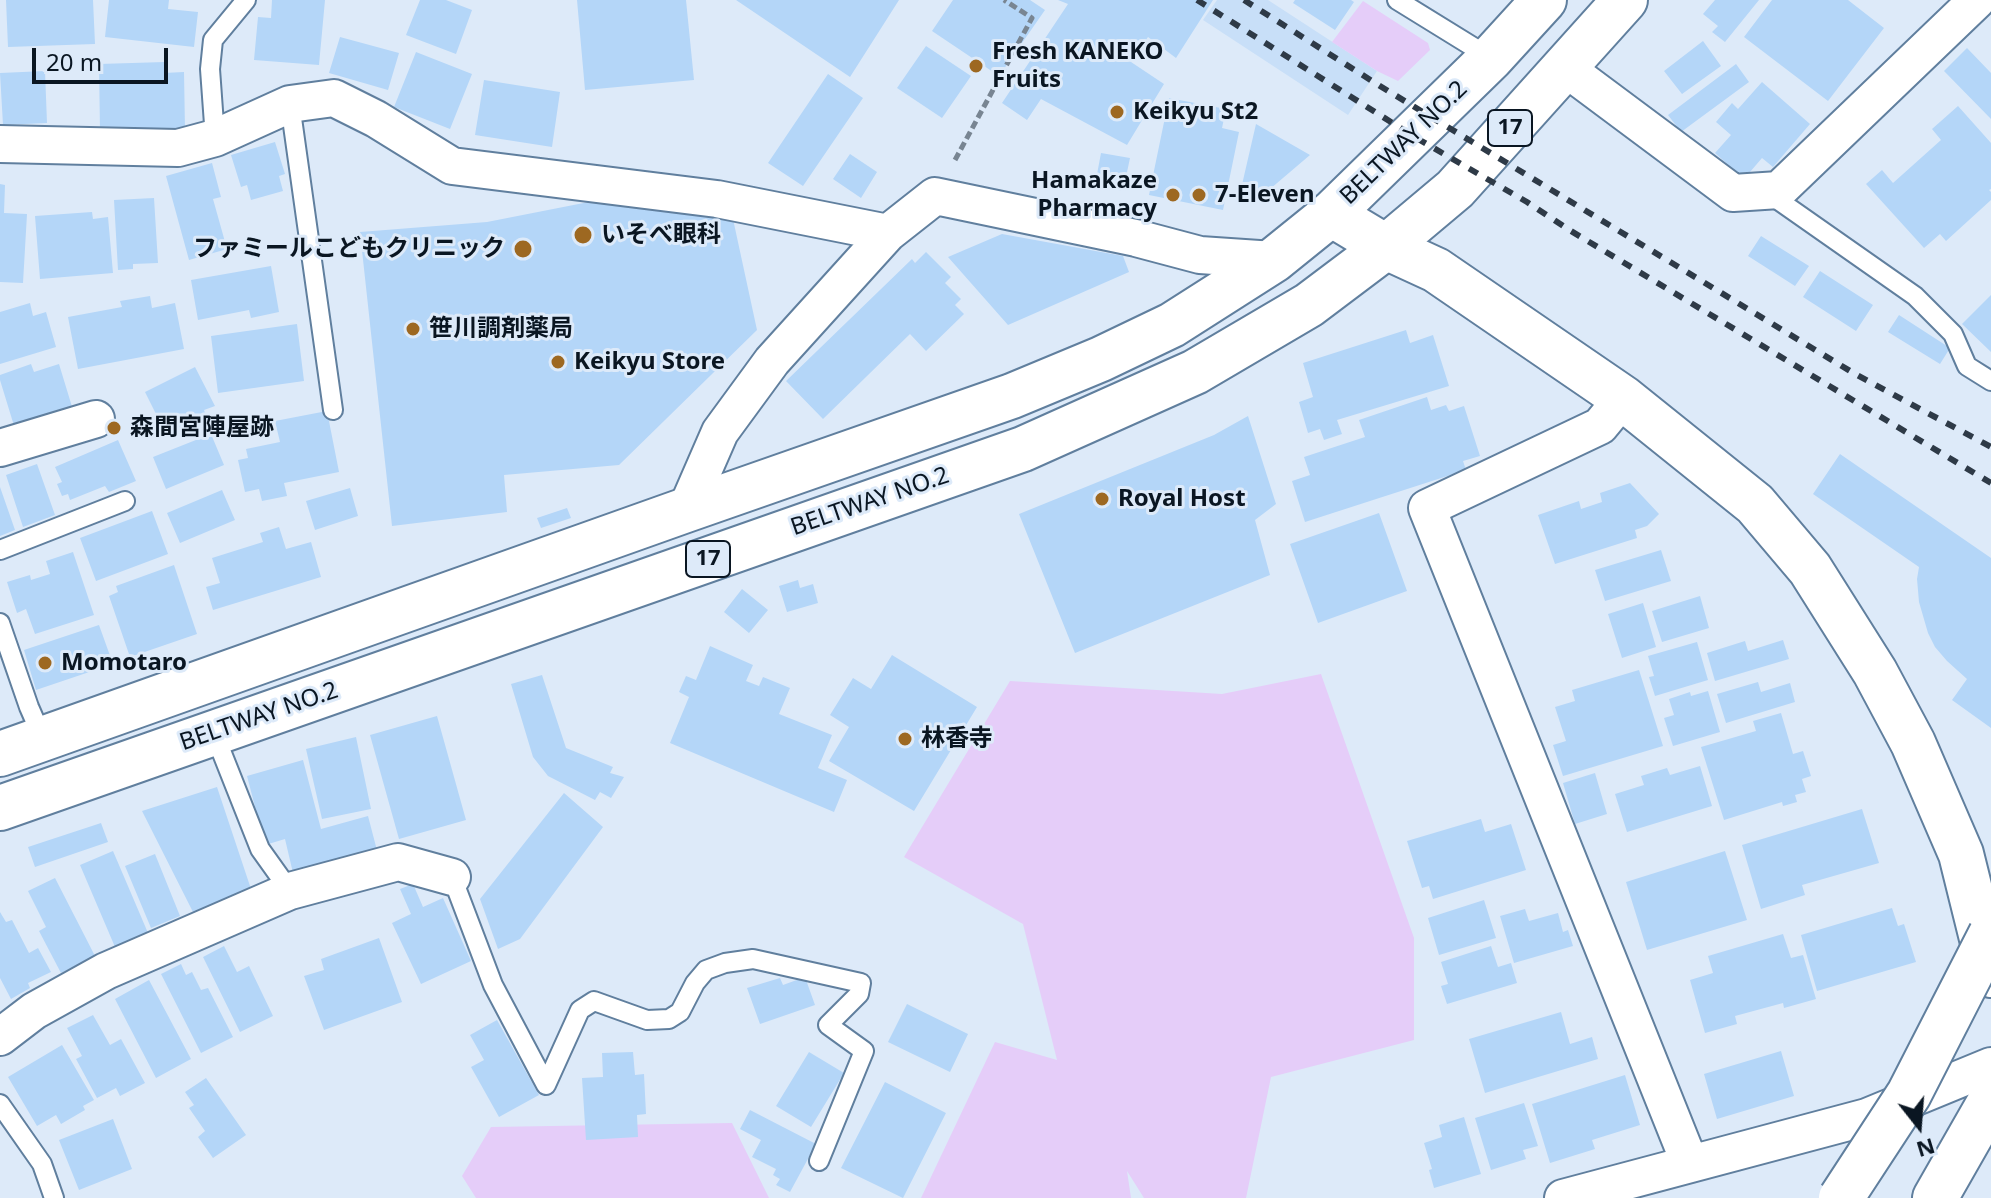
<!DOCTYPE html>
<html>
<head>
<meta charset="utf-8">
<style>
	body { margin:0 }
	#map { position:relative; width:1991px; height:1198px; overflow:hidden; background:#ddeaf9; font-family:"Noto Sans",sans-serif }
	canvas { display:block }
	.north { position:absolute; left:1879px; top:1086px; width:80px; height:80px; -webkit-text-stroke:6px #ddeaf9; paint-order:stroke; rotate:163deg; font-size:22px; font-weight:700; line-height:32px; text-align:center; color:#0a1622 }
	.north::after { content:''; display:block; margin:auto; width:28px; height:36px; background:#0a1622; clip-path:polygon(50% 0,100% 100%,50% 72%,0 100%) }
	.scale { position:absolute; left:32px; top:48px; width:136px; height:36px; box-sizing:border-box; border:4px solid #0a1622; border-top:0; padding-left:10px; font-size:24px; line-height:28px; white-space:nowrap; color:#0a1622; -webkit-text-stroke:6px #ddeaf9; paint-order:stroke }
</style>
</head>
<body>
<div id="map">
<canvas width="1991" height="1198"></canvas>
<div class="north">N</div>
<div class="scale">20 m</div>
</div>
<script>
const context = document.querySelector('canvas').getContext('2d');
context.lineJoin = 'round';
function fill(path, color) { context.fillStyle = color; context.fill(path, 'evenodd'); }
function trace(path, color, width, dash) { context.strokeStyle = color; context.lineWidth = width; context.lineCap = dash ? 'butt' : 'round'; context.setLineDash(dash || []); context.stroke(path); }
function drawText(font, color, halo, rows, align = 'center') {
  context.font = font + ' "Noto Sans","Noto Sans JP",sans-serif'; context.lineWidth = 6; context.setLineDash([]); context.textBaseline = 'middle'; context.strokeStyle = halo; context.fillStyle = color; for (const [text, x, y, turn = 0] of rows) {
    context.save(); context.translate(x, y); context.rotate((+turn || 0) * Math.PI / 180); context.textAlign = isNaN(turn) ? turn : align; if (halo) context.strokeText(text, 0, 0); context.fillText(text, 0, 0); context.restore();
  }
}
const built = new Path2D(`
	M1217,0h51l109,71 -29,44 -145,-95z`);
const green = new Path2D(`
	M1363,1l65,42 2,7 -32,31 -21,-10 -45,-29z
	M1321,674l93,264v102l-143,37 -25,121h-102l-17,-27 4,27h-210l74,-156 62,18 -34,-136 -119,-67 106,-176 212,13z
	M732,1123l37,75h-293l-14,-22 29,-49z`);
const building = new Path2D(`
	M6,0h87l2,44 -87,3z
	M109,0h60l-1,9 30,3 -4,35 -89,-10z
	M272,0h53l-6,65 -65,-5 4,-43 13,1z
	M420,0h26l26,10 -16,44 -50,-19z
	M577,0h109l8,80 -109,10z
	M736,0h163l-49,77z
	M953,0h77l15,10 -46,66 -67,-45z
	M1058,0h155l-37,58 -28,-21 -17,25 33,22 -37,61 -86,-46 -14,21 -25,-17 66,-99z
	M1295,0h56l3,2 -19,28 -42,-27z
	M1715,0h44l-34,42 -13,-10 6,-6 -15,-12z
	M1772,0h76l36,28 -56,73 -84,-64z
	M340,37l59,16 -11,37 -59,-17z
	M1703,41l18,25 -39,28 -18,-23z
	M926,46l45,30 -29,42 -45,-30z
	M1967,48l24,25v46l-47,-48z
	M416,52l56,22 -22,55 -56,-22z
	M165,62l-1,11 20,-1 1,58 -85,1 -1,-67z
	M1736,64l13,18 -68,50 -13,-17z
	M45,71l2,52 -44,2 -3,-52z
	M828,74l35,24 -60,88 -35,-23z
	M484,80l76,12 -8,55 -77,-12z
	M1762,82l48,42 -37,43 -11,-9 -18,21 -29,-26 16,-18 -15,-13 16,-19 6,6z
	M1169,98l57,11 -4,19 17,4 -16,78 -74,-15z
	M1958,106l33,37v46l-2,1 2,2v8l-45,41 -6,-7 -16,14 -58,-64 16,-14 11,13 48,-43 -9,-11z
	M1256,124l54,31 -47,40 -22,-6z
	M275,142l10,32 -6,2 4,15 -32,9 -4,-15 -6,2 -10,-32z
	M1101,153l29,5 -7,33 -28,-6z
	M850,154l27,18 -16,26 -28,-19z
	M212,163l9,34 -8,2 14,50 -38,11 -23,-84z
	M0,184l5,1 -1,28 23,1 -4,69 -23,-1z
	M154,198l4,65 -25,1v5l-15,1 -4,-70z
	M604,199l129,20 24,111 -138,135 -115,10 3,37 -115,14 -32,-294 127,-10z
	M92,212l1,7 15,-2 5,56 -73,6 -5,-63z
	M1002,234l121,22 6,16 -121,53 -60,-68z
	M1761,236l48,30 -14,20 -47,-30z
	M926,252l25,25 -6,6 16,16 -6,6 9,9 -38,37 -16,-17 -87,85 -37,-38 126,-122 3,4z
	M271,266l8,46 -28,6 -2,-8 -51,10 -7,-40z
	M1820,271l53,34 -17,26 -53,-34z
	M1991,295v57l-29,-28z
	M150,296l2,12 23,-5 9,46 -106,20 -10,-52 54,-10 -2,-6z
	M30,303l3,13 13,-4 10,35 -56,17v-52z
	M1899,315l51,33 -10,16 -52,-32z
	M297,324l7,57 -86,12 -7,-57z
	M1406,330l4,13 23,-8 16,51 -112,34 5,14 -18,6 -4,-11 -12,4 -9,-31 14,-5 -10,-34z
	M31,364l3,8 25,-8 14,46 -58,19 -15,-49v-5z
	M195,367l20,39 -11,4 2,6 -39,20 -22,-44z
	M1427,397l4,13 15,-5 3,6 15,-5 16,50 -17,5 3,9 -161,52 -13,-41 18,-6 -6,-18 61,-20 -6,-17z
	M327,411l12,61 -55,11 3,13 -25,5 -3,-12 -14,3 -7,-32 10,-2 -2,-9 34,-7 -5,-21z
	M1248,416l28,88 -21,16 15,55 -195,78 -56,-139 195,-79z
	M211,434l13,31 -58,24 -13,-32z
	M118,440l18,41 -27,11 -4,-6 -35,14 -2,-6 -6,2 -5,-12 5,-2 -7,-15z
	M1840,454l151,104v170l-39,-28 15,-21 -20,-18 -12,-14 -7,-14 -9,-31 -2,-23 2,-12 -106,-73z
	M37,464l18,51 -32,12 -17,-52z
	M1630,483l29,31 -12,12 -12,4 2,8 -82,26 -17,-49 41,-14 2,8 21,-7 -2,-9z
	M0,487l15,43 -15,6z
	M350,488l8,28 -43,14 -9,-29z
	M222,490l13,30 -55,23 -13,-30z
	M567,508l4,10 -30,10 -4,-10z
	M152,511l16,43 -72,27 -16,-43z
	M1379,513l28,78 -89,32 -28,-79z
	M279,527l7,22 25,-7 10,35 -108,33 -7,-23 14,-4 -8,-25 51,-16 -3,-9z
	M1661,550l10,31 -66,20 -10,-31z
	M73,552l21,63 -59,19 -9,-25 -9,4 -10,-31 23,-7 1,5 19,-6 -4,-13z
	M174,565l23,69 -67,23 -21,-61 9,-4 -2,-6z
	M798,580l2,8 13,-4 5,19 -31,9 -8,-26z
	M742,589l26,21 -19,23 -25,-21z
	M1700,596l9,32 -47,14 -10,-31z
	M1643,603l13,44 -34,11 -14,-44z
	M99,625l14,39 -77,26 -12,-40z
	M1783,640l6,19 -74,22 -8,-28 38,-12 3,10z
	M1697,642l11,38 -53,16 -6,-19 5,-1 -6,-20z
	M710,646l43,19 -7,16 13,5 4,-9 27,11 -11,26 53,21 -14,33 29,12 -13,32 -164,-69 19,-46 -10,-5 7,-16 10,4z
	M892,655l85,52 -63,104 -85,-50 20,-34 -19,-12 23,-37 18,11z
	M1639,670l24,76 -100,30 -10,-31 13,-4 -11,-34 20,-6 -3,-11z
	M542,675l24,73 47,19 -3,6 14,4 -13,21 -11,-6 -5,8 -47,-24 -15,-19 -22,-73z
	M1758,682l3,10 29,-9 5,19 -69,21 -9,-29z
	M1708,691l12,41 -47,14 -9,-28 10,-3 -5,-16 21,-7 1,4z
	M1781,713l12,41 10,-3 8,25 -9,3 4,13 -11,3 2,7 -14,4 -1,-4 -58,18 -23,-73 55,-16 -3,-10z
	M437,716l29,104 -67,19 -29,-104z
	M356,737l15,72 -49,10 -16,-70z
	M303,760l18,69 47,-13 11,42 -86,15 -8,-34 -20,6 -18,-69z
	M1700,766l12,40 -85,26 -12,-38 29,-9 -3,-9 26,-8 3,7z
	M1595,773l12,41 -32,10 -12,-41z
	M217,787l35,105 -59,20 -51,-101z
	M564,793l39,34 -83,112 -22,10 -18,-50z
	M1862,809l17,54 -77,22 3,10 -44,14 -19,-64z
	M1481,819l4,13 26,-8 15,46 -93,29 -4,-13 -7,2 -15,-47z
	M101,823l7,19 -73,25 -7,-20z
	M113,851l35,82 -33,14 -35,-82z
	M1725,851l22,69 -100,30 -21,-68z
	M155,854l25,62 -29,12 -26,-62z
	M55,878l40,78 -34,17 -22,-42 7,-4 -18,-36z
	M413,884l10,23 20,-9 28,63 -50,23 -29,-61 19,-9 -11,-25z
	M1484,900l12,38 -57,17 -11,-37z
	M1892,908l6,18 6,-2 12,38 -99,29 -16,-56z
	M1525,909l4,12 29,-8 5,19 5,-2 5,16 -59,17 -14,-47z
	M0,912l6,10 6,-2 17,33 9,-5 13,24 -23,11 2,5 -19,11 -11,-21z
	M1783,934l8,24 12,-3 13,44 -32,9 -1,-5 -48,13 2,8 -32,9 -15,-53 23,-7 -5,-17z
	M379,938l23,64 -78,28 -20,-54 20,-6 -3,-11z
	M224,946l13,26 12,-6 24,50 -33,16 -37,-75z
	M1491,946l7,21 13,-4 6,20 -70,21 -6,-18 7,-2 -7,-22z
	M181,964l5,11 6,-3 9,18 7,-2 25,49 -32,16 -40,-79z
	M805,977l10,28 -55,19 -13,-36 33,-10 3,7z
	M149,980l42,79 -35,19 -41,-79z
	M907,1004l61,30 -18,38 -62,-30z
	M1561,1012l9,32 22,-7 6,22 -113,34 -16,-54z
	M93,1015l17,30 11,-6 24,44 -25,13 -4,-8 -19,10 -21,-39 6,-3 -15,-28z
	M497,1020l42,75 -40,22 -28,-50 13,-7 -14,-25z
	M62,1045l32,55 -11,6 2,4 -24,14 -5,-9 -19,11 -29,-49z
	M1781,1051l13,45 -77,23 -13,-45z
	M633,1052l2,23 9,-1 2,40 -9,1 1,22 -52,3 -4,-62 21,-1 -1,-24z
	M809,1052l35,21 -33,54 -35,-21z
	M1625,1075l15,50 -48,15 3,9 -45,14 -18,-59z
	M206,1078l40,57 -33,23 -15,-21 7,-6 -16,-23 5,-3 -9,-13z
	M885,1082l61,31 -43,85 -62,-30z
	M1524,1103l14,43 -15,4 3,9 -35,11 -16,-52z
	M750,1110l66,34 -26,48 -14,-7 4,-6 -7,-4 3,-6 -24,-12 9,-17 -21,-11z
	M1464,1117l17,57 -47,14 -5,-18 3,-1 -8,-26 18,-6 -3,-12z
	M113,1119l19,50 -53,21 -20,-50z`);
const path = new Path2D(`
	M955,160l77,-142 -28,-18`);
const service = new Path2D(`
	M1397,0l94,58
	M290,104l43,306
	M215,138l-5,-69 3,-29 33,-40
	M1768,193l147,103 38,38 14,32 24,15
	M0,550l125,-49
	M0,623l29,84 14,32
	M214,733l46,116 30,42
	M452,877l41,108 53,100 34,-75 14,-9 53,19 22,-1 11,-7 15,-29 11,-13 19,-7 28,-4 108,24 -2,11 -31,31 36,26 -45,110
	M0,1104l42,60 12,34`);
const minor = new Path2D(`
	M1564,67l169,126 46,-3 198,-190
	M0,144l178,4 37,-10 75,-34 44,-6 42,21 76,47 265,33 171,34
	M1623,398l-23,28 -173,82 263,656
	M0,448l96,-29
	M686,510l34,-78 52,-71 116,-128 47,-37 201,42 64,17 74,5
	M0,1037l34,-26 72,-40 184,-80 108,-29 54,15
	M1563,1198l304,-81 124,-51`);
const tertiary = new Path2D(`
	M1331,214l55,33 50,23 187,128 132,106 55,65 65,103 38,71 48,111 30,121`);
const primary = new Path2D(`
	M0,754l686,-244 326,-114 89,-37 71,-34 102,-65 57,-46 160,-156 53,-58
	M0,808l1023,-359 172,-77 114,-67 77,-58 69,-58 170,-189
	M1935,1198l56,-98`);
const rail = new Path2D(`
	M1197,0l221,139 109,63 44,29 420,252
	M1244,0l136,86 475,288 136,73`);
const primaryBridge = new Path2D(`
	M1841,1198l68,-104 82,-160`);
const markers = [
	[976,66,8,"#9d6821"],
	[1117,112,8,"#9d6821"],
	[1173,195,8,"#9d6821"],
	[1199,195,8,"#9d6821"],
	[583,235,10,"#9d6821"],
	[523,249,10,"#9d6821"],
	[413,329,8,"#9d6821"],
	[558,362,8,"#9d6821"],
	[114,428,8,"#9d6821"],
	[1102,499,8,"#9d6821"],
	[45,663,8,"#9d6821"],
	[905,739,8,"#9d6821"]
];
const shields = [
	[1510,128,44],
	[708,559,44]
];
const shieldNames = [
	["17",1510,128],
	["17",708,559]
];
const poiNames = [
	["Fresh KANEKO",992,52],
	["Fruits",992,80],
	["Keikyu St2",1133,112],
	["Hamakaze",1157,181,"right"],
	["Pharmacy",1157,209,"right"],
	["7-Eleven",1215,195],
	["いそべ眼科",601,235],
	["ファミールこどもクリニック",505,249,"right"],
	["笹川調剤薬局",429,329],
	["Keikyu Store",574,362],
	["森間宮陣屋跡",130,428],
	["Royal Host",1118,499],
	["Momotaro",61,663],
	["林香寺",921,739]
];
const streetNames = [
	["BELTWAY NO.2",1404,143,-44],
	["BELTWAY NO.2",870,502,-19],
	["BELTWAY NO.2",259,717,-19]
];
fill(built, '#c8dff8');
fill(green, '#e5cdf9');
fill(building, '#b4d6f8');
trace(service, '#607f9e', 22);
trace(minor, '#607f9e', 40);
trace(tertiary, '#607f9e', 48);
trace(primary, '#607f9e', 48);
trace(path, '#788592', 5, [8, 4]);
trace(service, '#fff', 18);
trace(minor, '#fff', 36);
trace(tertiary, '#fff', 44);
trace(primary, '#fff', 44);
trace(rail, '#2e3a47', 6, [10, 10]);
trace(primaryBridge, '#607f9e', 48, []);
trace(primaryBridge, '#fff', 44);
for (const [x, y, r, color] of markers) { const dot = new Path2D(); dot.arc(x, y, r, 0, 2 * Math.PI); context.fillStyle = color; context.fill(dot); trace(dot, '#ddeaf9', 3); }
for (const [x, y, w] of shields) { const box = new Path2D(); box.roundRect(x - w / 2, y - 18, w, 36, 6); context.fillStyle = '#ddeaf9'; context.fill(box); trace(box, '#0a1622', 2); }
drawText('bold 22px', '#0a1622', null, shieldNames);
drawText('bold 24px', '#0a1622', '#ddeaf9', poiNames, 'left');
drawText('24px', '#0a1622', '#ddeaf9', streetNames);
</script>
</body>
</html>
